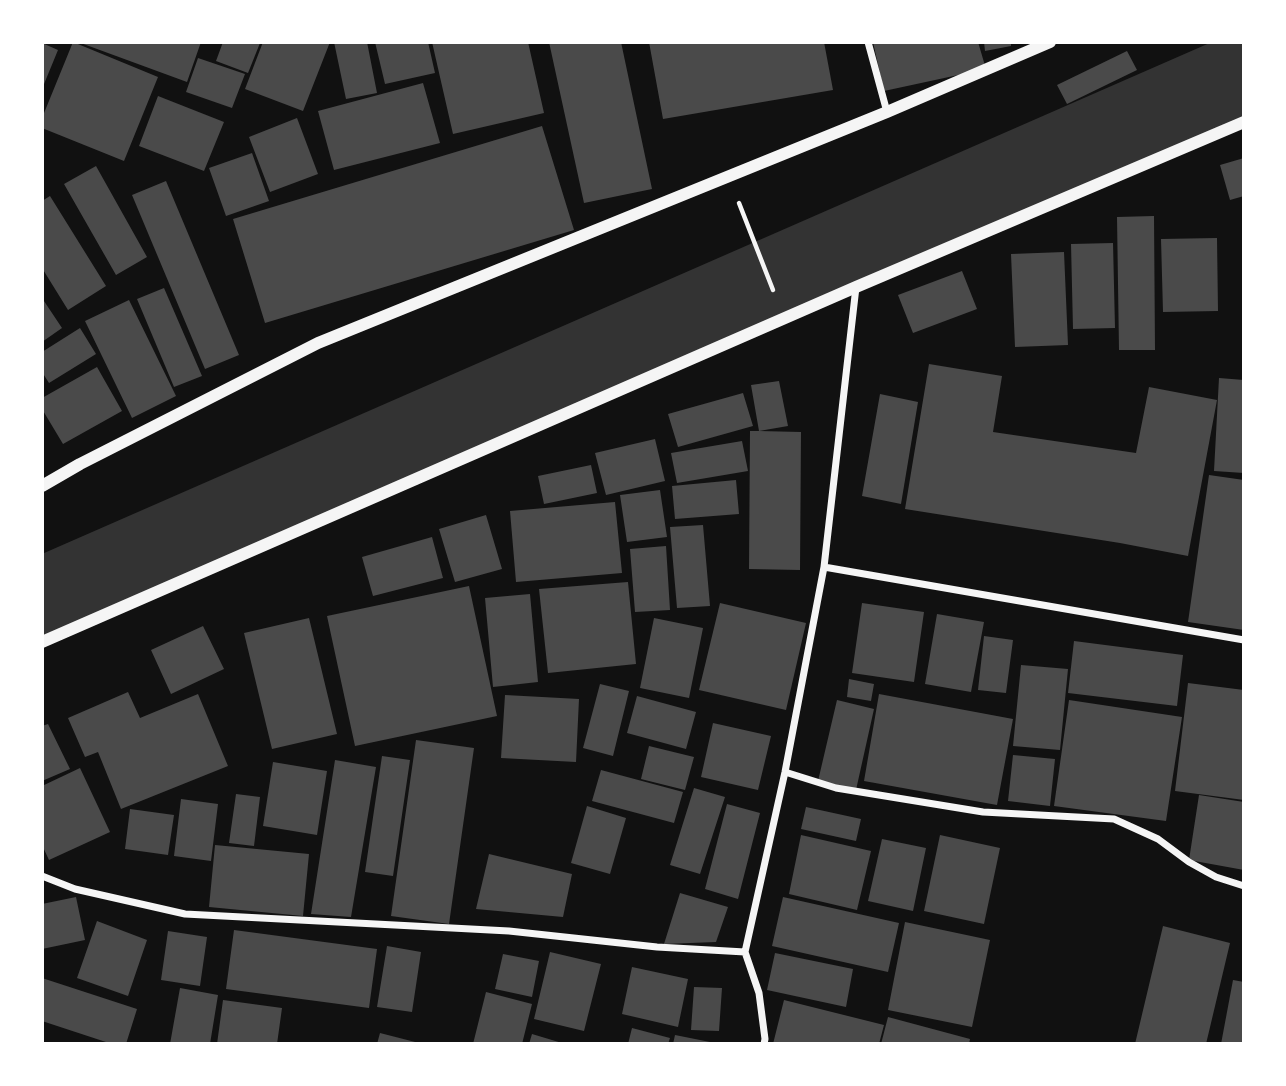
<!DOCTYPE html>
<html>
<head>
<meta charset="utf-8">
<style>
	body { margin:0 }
	#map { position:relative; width:1286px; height:1086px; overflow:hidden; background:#111; font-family:"Exo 2",sans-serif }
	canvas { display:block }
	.frame { position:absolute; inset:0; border:44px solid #fff; pointer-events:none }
</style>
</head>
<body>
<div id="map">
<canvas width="1286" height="1086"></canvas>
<div class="frame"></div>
</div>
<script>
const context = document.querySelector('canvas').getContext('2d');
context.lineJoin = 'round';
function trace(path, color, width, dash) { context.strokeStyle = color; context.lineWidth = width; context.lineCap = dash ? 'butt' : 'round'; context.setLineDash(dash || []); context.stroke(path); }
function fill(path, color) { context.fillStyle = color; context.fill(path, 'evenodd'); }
const river = new Path2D(`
	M42,601l1202,-526`);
const building = new Path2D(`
	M73,42l85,35 -34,84 -82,-33v-10z
	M78,42h123l-14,40z
	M223,42l37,1 -12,30 -32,-12z
	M263,42h67l-27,69 -58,-22z
	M334,42h33l10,51 -31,6z
	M375,42h53l7,31 -50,11z
	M432,42h96l16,71 -91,21z
	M549,42h72l31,147 -68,14z
	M649,42h175l9,48 -170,29z
	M873,42h105l8,27 -102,22z
	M984,42h27v4l-26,5z
	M42,43l16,7 -16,39z
	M1127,51l10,19 -70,34 -10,-19z
	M198,58l47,16 -13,34 -46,-16z
	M423,83l17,60 -106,27 -16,-59z
	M158,96l66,26 -20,49 -65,-25z
	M297,118l21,56 -48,18 -21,-55z
	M542,126l32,104 -309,93 -32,-104z
	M252,153l17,48 -43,15 -17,-48z
	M1244,158v38l-14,4 -10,-35z
	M96,166l51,91 -31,18 -52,-91z
	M166,181l73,174 -34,14 -73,-174z
	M50,196l56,90 -38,24 -26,-42v-67z
	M1154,216l1,134h-36l-2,-133z
	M1217,238l1,73 -55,1 -2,-73z
	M1113,243l2,85 -42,1 -2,-85z
	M1064,252l4,93 -53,2 -4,-93z
	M962,271l15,38 -64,24 -15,-38z
	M164,288l38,88 -28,11 -37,-88z
	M42,298l20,30 -20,14z
	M129,300l47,96 -44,22 -47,-97z
	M80,328l16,26 -47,29 -7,-11v-20z
	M929,364l73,12 -9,56 143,21 13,-66 68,13 -29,156 -68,-13 -215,-34z
	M97,367l25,44 -59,33 -21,-35v-11z
	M1219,378l25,2v93l-30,-2z
	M779,381l9,45 -29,5 42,1 -1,138 -51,-1 1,-138h9l-8,-46z
	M743,393l10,33 -75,21 -10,-33z
	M880,394l38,8 -17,102 -39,-8z
	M655,439l10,42 -59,14 -11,-42z
	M742,441l6,30 -71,12 -6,-30z
	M591,465l6,28 -53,11 -6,-28z
	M1209,475l35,5v150l-56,-8z
	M736,480l3,34 -64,5 -3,-33z
	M660,490l7,47 -40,5 -7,-47z
	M615,502l7,71 -106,9 -6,-71z
	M486,515l16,54 -47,13 -16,-53z
	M703,525l7,81 -33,2 -7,-81z
	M432,537l11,41 -70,18 -11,-39z
	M666,546l4,64 -35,2 -5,-63z
	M628,582l8,82 -88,9 -9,-84z
	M469,586l28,130 -142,30 -28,-130z
	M530,594l8,88 -45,5 -8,-89z
	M720,603l86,20 -20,87 -87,-20z
	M862,603l62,9 -10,70 -62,-9z
	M937,614l47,8 -13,70 -46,-8z
	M309,618l28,116 -65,15 -28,-116z
	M654,618l49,10 -14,70 -49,-10z
	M203,626l21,43 -53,25 -20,-44z
	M984,636l29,4 -7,53 -28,-3z
	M1074,641l109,14 -6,51 -109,-13z
	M1021,665l47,4 -8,81 -47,-4z
	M849,679l25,5 -3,17 -24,-4z
	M1188,683l56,7v110l-69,-9z
	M600,684l29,7 -16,65 -30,-8z
	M128,692l12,26 58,-24 30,72 -107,43 -23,-57 -13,5 -17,-39z
	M879,694l134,25 -16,86 -133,-24z
	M505,695l74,4 -3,63 -75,-4z
	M637,696l59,16 -10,37 -59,-16z
	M837,700l37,9 -18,81 -38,-9z
	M1069,700l113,17 -16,104 -112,-15z
	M713,723l58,13 -13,54 -57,-13z
	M48,724l22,45 -28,12v-55z
	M416,740l58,8 -25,176 -58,-8z
	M649,746l45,11 -9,33 -44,-11z
	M1013,755l42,4 -5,47 -42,-5z
	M382,756l28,4 -17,116 -28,-4z
	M335,760l41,7 -25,150 -40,-3z
	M273,762l54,9 -10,64 -54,-9z
	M80,768l30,64 -61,28 -7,-15v-59z
	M601,770l82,22 -9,31 -82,-22z
	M694,788l31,9 -25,77 -30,-9z
	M236,794l24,3 -6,49 -25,-3z
	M1199,795l45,7v68l-55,-10z
	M181,799l37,5 -7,57 -37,-5z
	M727,804l33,9 -22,86 -33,-10z
	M587,806l39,12 -16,56 -39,-11z
	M806,807l55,12 -5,22 -55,-12z
	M130,809l44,6 -6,40 -43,-6z
	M801,835l70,16 -14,59 -68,-16z
	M940,835l60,13 -16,76 -60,-13z
	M882,839l44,9 -13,63 -45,-10z
	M215,845l94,9 -6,62 -94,-9z
	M489,854l83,20 -9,43 -87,-8z
	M680,893l48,14 -12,35 -52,2z
	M76,897l9,43 -43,9v-45z
	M783,897l116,26 -11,49 -116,-26z
	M97,921l50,19 -19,56 -51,-18z
	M905,922l85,18 -18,87 -84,-17z
	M1163,926l67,17 -24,101h-71z
	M234,930l143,19 -8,59 -143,-19z
	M168,931l39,6 -7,49 -39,-6z
	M387,946l34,6 -9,60 -35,-5z
	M550,952l51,12 -17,67 -50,-12z
	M775,953l78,16 -7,38 -79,-17z
	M503,954l36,7 -7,36 -37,-8z
	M632,967l56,12 -10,48 -56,-13z
	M42,978l95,31 -11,35h-14l-70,-23z
	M1233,980l11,2v62h-23z
	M694,987l28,1 -3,43 -28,-1z
	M180,988l38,7 -8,49h-40z
	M486,992l46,12 -10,40h-49z
	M223,1000l59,8 -5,36h-60z
	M784,1000l100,25 -5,19h-106z
	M888,1017l82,22 -1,5h-88z
	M632,1028l38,10 -2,6h-40z
	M380,1033l39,10v1h-42z
	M532,1034l30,9v1h-33z
	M675,1035l40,8v1h-42z`);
const path = new Path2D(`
	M739,203l34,87`);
const minor = new Path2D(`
	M868,42l19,70
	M824,567l420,73
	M785,772l51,16 147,24 131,7 44,20 31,23 27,15 28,9
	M42,876l33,13 110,25 324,17 148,16 88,5
	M764,1044l1,-5 -6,-46 -14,-41 40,-180 39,-205 32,-280`);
const tertiary = new Path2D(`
	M42,486l38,-22 238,-121 569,-231 163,-70
	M42,642l814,-355 388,-165`);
trace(river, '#333', 86);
fill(building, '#4a4a4a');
trace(path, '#f5f5f5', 4.5);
trace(minor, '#f5f5f5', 7);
trace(tertiary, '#f5f5f5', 12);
</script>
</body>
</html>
